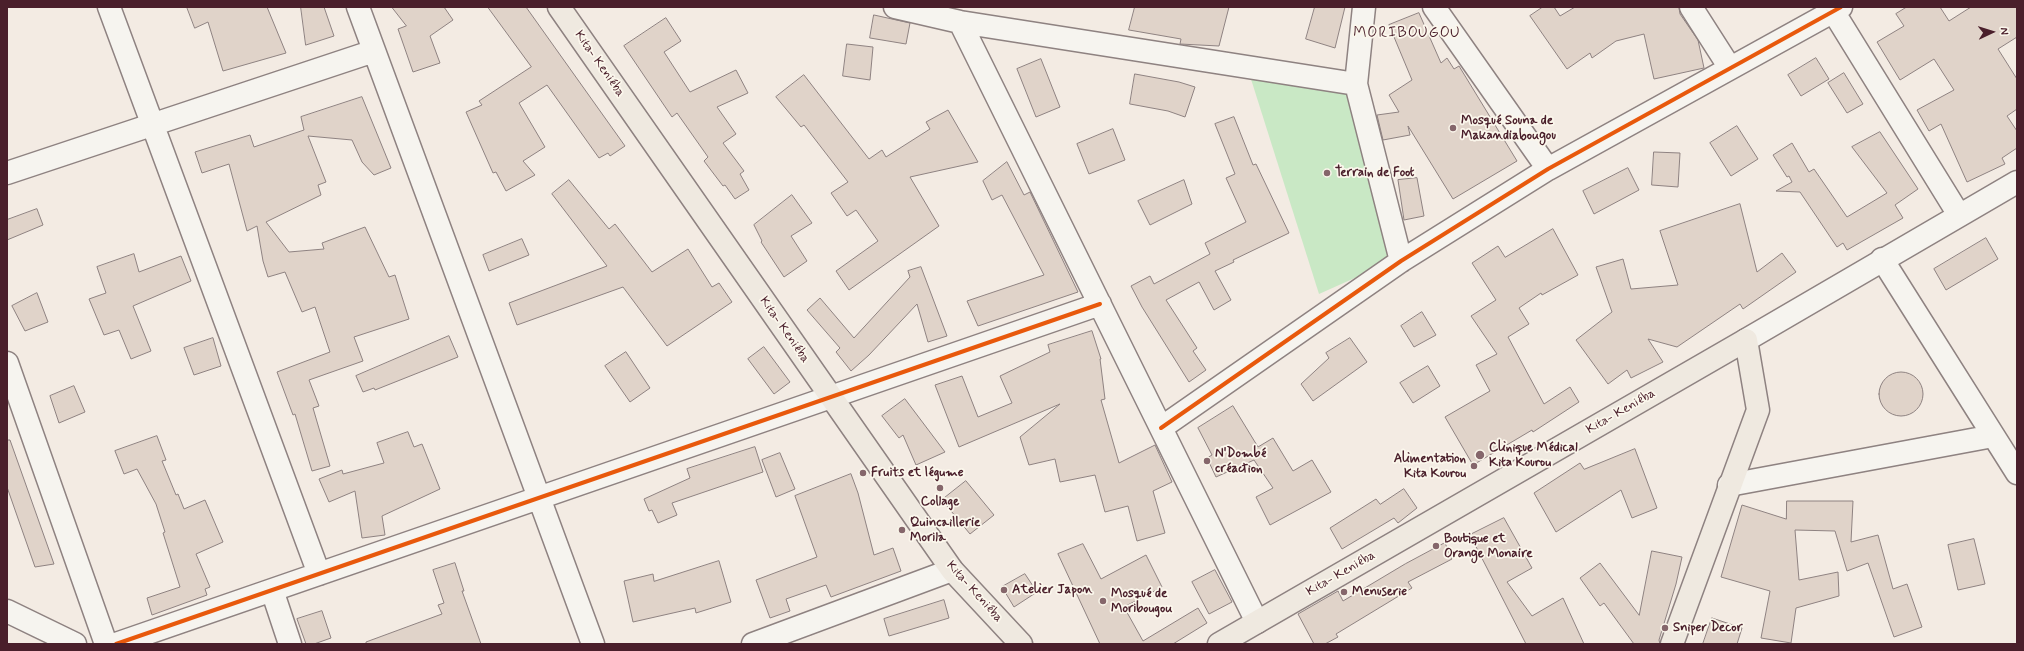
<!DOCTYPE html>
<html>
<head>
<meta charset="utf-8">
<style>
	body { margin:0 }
	#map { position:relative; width:2024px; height:651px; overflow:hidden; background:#f3ebe3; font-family:Mynerve,sans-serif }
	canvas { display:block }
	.frame { position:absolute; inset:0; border:8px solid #4a1f2b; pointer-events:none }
	.north { position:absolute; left:1972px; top:12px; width:40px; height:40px; -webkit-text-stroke:3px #fbf7ec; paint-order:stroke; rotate:86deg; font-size:11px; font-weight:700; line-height:16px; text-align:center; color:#4a1f2b }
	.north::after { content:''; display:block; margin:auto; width:14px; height:18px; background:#4a1f2b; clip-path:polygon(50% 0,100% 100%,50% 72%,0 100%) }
</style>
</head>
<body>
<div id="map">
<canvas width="2024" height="651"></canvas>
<div class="frame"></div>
<div class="north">N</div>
</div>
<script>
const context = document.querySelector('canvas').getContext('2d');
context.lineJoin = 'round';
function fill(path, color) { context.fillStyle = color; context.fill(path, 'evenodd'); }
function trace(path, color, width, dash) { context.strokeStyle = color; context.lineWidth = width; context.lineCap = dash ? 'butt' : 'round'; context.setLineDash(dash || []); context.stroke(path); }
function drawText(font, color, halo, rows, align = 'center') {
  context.font = font + ' Mynerve,sans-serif'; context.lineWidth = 3.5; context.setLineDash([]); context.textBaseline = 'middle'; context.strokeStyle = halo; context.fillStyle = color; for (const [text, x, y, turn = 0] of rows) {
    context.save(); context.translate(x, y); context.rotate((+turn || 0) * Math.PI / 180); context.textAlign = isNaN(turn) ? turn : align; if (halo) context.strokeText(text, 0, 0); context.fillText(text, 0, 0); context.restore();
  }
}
const green = new Path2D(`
	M1250,76l102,11 43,173 -76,34z`);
const building = new Path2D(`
	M187,7h80l19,46 -63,18 -15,-49 -13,6z
	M301,7h23l10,29 -28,9z
	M392,7h52l9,13 -23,16 10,27 -27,9 -15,-43 8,-3z
	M488,7h38l99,139 -15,10 -2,-3 -9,5 -52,-73 -28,18 26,44 -22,14 12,14 -29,16 -10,-19 -3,1 -27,-61 16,-7 -3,-4 52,-34z
	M1135,7h94l-10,39 -39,-2 1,-5 -52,-9z
	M1315,7h30l-10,41 -29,-9z
	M1543,7h11l6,9 15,-9h104l1,7 18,26 6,28 -50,11 -10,-45 -28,7 -24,17 -2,-5 -23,16 -37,-53z
	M1907,7h33l9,14 22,-14h46v30l-19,12 19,30v30l-10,7 10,15v17l-15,10 3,6 -38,18 -26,-58 -12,7 -12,-21 37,-20 -20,-31 -34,21 -23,-38 27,-16 -8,-12z
	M1419,13l22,50 6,-5 7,11 5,-3 58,95 -64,38 -45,-73 2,9 -27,5 -6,-25 22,-3 -10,-17 23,-15 -23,-55z
	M874,15l36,8 -4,21 -36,-6z
	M666,18l15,23 -17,11 26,40 46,-22 12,23 -31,14 19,27 -13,9 21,28 -4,3 9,16 -14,9 -10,-14 -2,1 -19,-25 4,-4 -31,-44 -5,4 -48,-71z
	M847,44l26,3 -3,33 -27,-4z
	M1816,58l13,21 -28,17 -13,-21z
	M1041,59l19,48 -24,10 -19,-48z
	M1844,73l19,31 -16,9 -19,-30z
	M1135,74l44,8 16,5 -10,30 -17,-6 -38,-7z
	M804,75l65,84 13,-9 4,7 44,-28 -4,-7 22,-12 30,52 -68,15 29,49 -90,64 -13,-19 42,-30 -22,-31 -9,6 -16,-23 17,-11 -44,-57 -3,2 -25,-30z
	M362,97l29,71 -17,7 -12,-13 -10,-22 -44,-4 18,46 -8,3 3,10 -55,27 23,30 35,-3 -2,-6 43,-16 24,50 6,-2 14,44 -55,18 9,24 -54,19 10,26 -6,2 17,58 -18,5 -17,-57 -2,1 -16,-43 53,-20 -15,-45 -13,5 -17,-40 -17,5 -5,-16 -6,-35 -10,5 -18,-67 -27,9 -7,-21 55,-17 4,12 50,-17 -3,-13z
	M1234,117l19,48 3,-1 33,69 -56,27 1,2 -19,9 16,29 -17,10 -15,-28 -33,18 31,48 -4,3 13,19 -17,12 -47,-75 -11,-21 19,-10 4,8 56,-30 -5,-11 41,-21 -20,-44 9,-4 -20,-50z
	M1737,126l21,33 -27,17 -21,-33z
	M1113,129l12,31 -36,14 -12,-30z
	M1880,132l38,57 -23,16 8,13 -56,32 -4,-7 -6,4 -37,-55 -24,-1 16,-9 -3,-6 -2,1 -14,-22 19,-12 17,29 5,-3 33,48 40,-24 -35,-46z
	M1654,152l26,1 -2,34 -26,-2z
	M1007,162l17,33 6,-3 48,100 -100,34 -11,-25 77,-26 -42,-80 -10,5 -9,-19z
	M1628,168l11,22 -45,24 -11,-23z
	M1417,178l7,38 -20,4 -6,-40z
	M569,180l40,49 6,-5 37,48 36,-23 24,38 7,-4 13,19 -65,44 -44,-59 -106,38 -8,-22 98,-37 -55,-72z
	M1184,180l8,24 -42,21 -12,-24z
	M792,195l20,28 -21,13 16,25 -23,16 -23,-35 1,-1 -8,-16z
	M1740,204l17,68 25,-19 14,19 -53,37 -3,-5 -63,43 -29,-8 15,23 -32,16 -4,-8 -19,14 -32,-44 36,-28 -16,-45 27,-8 8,30 47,-4 -18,-54z
	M37,209l6,16 -36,15v-20z
	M1553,229l25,46 -36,20 -1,-2 -22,15 10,16 -21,13 36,67 26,-17 9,15 -46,30 -1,-2 -59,35 -28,-48 45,-26 -14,-26 21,-11 -26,-38 25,-16 -24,-37 26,-17 7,11z
	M1986,238l12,21 -52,31 -12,-21z
	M522,239l7,16 -40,16 -6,-16z
	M134,254l5,18 42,-16 10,25 -58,25 18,45 -20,8 -12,-29 -15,5 -15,-36 17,-6 -9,-26z
	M921,267l26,69 -19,6 -11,-38 -48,51 -18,16 -15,-19 4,-4 -33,-38 13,-12 34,40 56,-61 -2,-6z
	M37,293l11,29 -23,9 -13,-25z
	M1422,312l14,23 -22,12 -13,-21z
	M1092,331l9,28h-1l5,40 -4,1 18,63 36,-18 17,37 -19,9 12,42 -28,8 -9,-35 -23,6 -10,-37 -35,7 -5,-23 -26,6 -9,-28 40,-33 -101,43 -24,-62 27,-9 16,41 34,-14 -12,-27 50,-24 -2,-7z
	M449,336l9,21 -83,33 -1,-2 -11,4 -7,-16z
	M213,338l8,28 -27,9 -10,-27z
	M1350,338l17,24 -54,39 -12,-17 28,-26 -3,-5z
	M764,347l26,35 -16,12 -26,-35z
	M626,352l24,36 -20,14 -25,-36z
	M1428,366l12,20 -27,17 -13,-20z
	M1879 394a22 22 0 1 1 44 0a22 22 0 1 1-44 0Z
	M74,386l11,26 -26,11 -9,-27z
	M905,399l40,53 -29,13 -13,-30 -4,3 -17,-22z
	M1233,406l25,41 15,-9 20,33 19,-11 19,32 -61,33 -14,-28 17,-9 -19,-28 -38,17 -9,-19 5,-3 -14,-27z
	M408,432l6,15 8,-3 18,45 -58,27 3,19 -23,3 -7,-47 -26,11 -10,-23 23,-9 1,4 41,-11 -7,-20z
	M157,436l9,24 -4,1 14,34 2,-1 6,15 21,-9 18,42 -27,12 14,33 -5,2 2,6 -55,20 -5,-17 33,-11 -17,-54 2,-1 -9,-28 -19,-35 -13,5 -9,-23z
	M7,440h3l44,124 -19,3 -28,-80z
	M755,447l8,25 -91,31 5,12 -19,8 -6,-13 -3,1 -5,-12 46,-21 -3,-9z
	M1635,449l22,59 -25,10 -11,-28 -65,42 -22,-39 46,-30 4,6z
	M780,453l15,36 -19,8 -14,-37z
	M851,474l7,19 16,62 19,-7 8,23 -70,26 -5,-12 -40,14 4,12 -20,7 -14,-38 61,-23 -22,-61z
	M966,481l28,34 -24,19 -28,-34z
	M1404,489l13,19 -19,15 -4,-5 -52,31 -12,-21 46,-29 4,5z
	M1787,501h66l-2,41 27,-7 15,54 14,-5 15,43 -28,10 -26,-74 -21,8 -12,-40 -40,-1 4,50 39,-8 1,24 -43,12 -5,35 -30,-5 9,-47 -49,-14 21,-72 44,14z
	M1504,518l28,50 -25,14 25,34 31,-18 21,46h-58l-56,-109z
	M1974,539l11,45 -27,6 -10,-45z
	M1445,543l7,16 -44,23 4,6 -76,46 2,3 -13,7h-11l-16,-30 40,-23 5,10 62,-37z
	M1083,544l18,35 45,-24 16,32 -38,20 19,34 55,-33 9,15 -34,21h-73l-42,-90z
	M1652,551l30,6 -6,27 -17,56 1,4h-26l-30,-41 -4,3 -20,-28 20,-15 39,52z
	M719,561l12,41 -35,11 -1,-5 -62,14 -9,-41 29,-7 1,7z
	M455,563l9,28h-2l19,53h-115v-2l76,-28 -4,-9 6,-2 -11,-33z
	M1215,570l17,32 -23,12 -17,-32z
	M1025,574l12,18 -23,15 -12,-20z
	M944,600l5,18 -60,18 -5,-17z
	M322,611l9,27 -17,6h-8l-9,-25z
	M1712,618l30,10 -5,16h-34z`);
const minor = new Path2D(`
	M109,7l210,567
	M358,7l235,637
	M895,7l65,15 396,62 45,177
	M1434,7l114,162
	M1691,7l39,61
	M1833,11l126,204
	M960,22l297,600
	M1356,84l8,-77
	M7,173l367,-122
	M1882,259l135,214
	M7,363l99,281
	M1161,428l240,-167 147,-92 293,-162
	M1729,485l264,-49
	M272,590l18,54
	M7,611l68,33
	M116,644l984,-340
	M753,644l199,-74`);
const tertiary = new Path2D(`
	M1746,340l271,-158`);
const primary = new Path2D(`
	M559,7l393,563 69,74
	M1219,644l527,-304 12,70 -86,234`);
const cycleway = new Path2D(`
	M1161,428l240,-167 147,-92 293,-162
	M116,644l984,-340`);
const markers = [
	[1453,128,4,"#85666b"],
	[1327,173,4,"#85666b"],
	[1480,455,5,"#85666b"],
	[1207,461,4,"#85666b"],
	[1474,466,4,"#85666b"],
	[863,473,4,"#85666b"],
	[940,488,4,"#85666b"],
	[902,530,4,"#85666b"],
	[1436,546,4,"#85666b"],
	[1004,590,4,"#85666b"],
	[1344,592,4,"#85666b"],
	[1103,601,4,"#85666b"],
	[1665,628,4,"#85666b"]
];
const streetNames = [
	["Kita- Keniéba",599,64,55],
	["Kita- Keniéba",784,330,55],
	["Kita- Keniéba",1621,412,-30],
	["Kita- Keniéba",1341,574,-30],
	["Kita- Keniéba",974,592,48]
];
const poiNames = [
	["Mosqué Souna de",1461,121],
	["Makandiabougou",1461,136],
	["Terrain de Foot",1335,173],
	["Clinique Médical",1489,448],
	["Kita Kourou",1489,463],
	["N'Dombé",1215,454],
	["créaction",1215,469],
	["Alimentation",1466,459,"right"],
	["Kita Kourou",1466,474,"right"],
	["Fruits et légume",871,473],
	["Collage",940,502,"center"],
	["Quincaillerie",910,523],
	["Morila",910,538],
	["Boutique et",1444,539],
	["Orange Monaire",1444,554],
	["Atelier Japon",1012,590],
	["Menuserie",1352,592],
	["Mosqué de",1111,594],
	["Moribougou",1111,609],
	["Sniper Decor",1673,628]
];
const quarterNames = [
	["MORIBOUGOU",1407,34]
];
fill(green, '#c9e8c5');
fill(building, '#e0d3c9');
trace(building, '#8e8281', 1);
trace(minor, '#8e8281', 25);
trace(tertiary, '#8e8281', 25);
trace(primary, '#8e8281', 25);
trace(minor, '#f6f4ef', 22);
trace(tertiary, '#f6f4ef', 22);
trace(primary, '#efe9e0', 22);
trace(cycleway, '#e8590c', 4);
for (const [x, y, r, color] of markers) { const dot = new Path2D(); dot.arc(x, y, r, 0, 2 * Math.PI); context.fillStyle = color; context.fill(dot); trace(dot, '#fbf7ec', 1.5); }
drawText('13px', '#4a1f2b', '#fbf7ec', streetNames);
drawText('bold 13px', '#4a1f2b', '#fbf7ec', poiNames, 'left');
context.letterSpacing = '1px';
drawText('15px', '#4a1f2b', '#fbf7ec', quarterNames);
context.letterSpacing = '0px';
</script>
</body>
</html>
